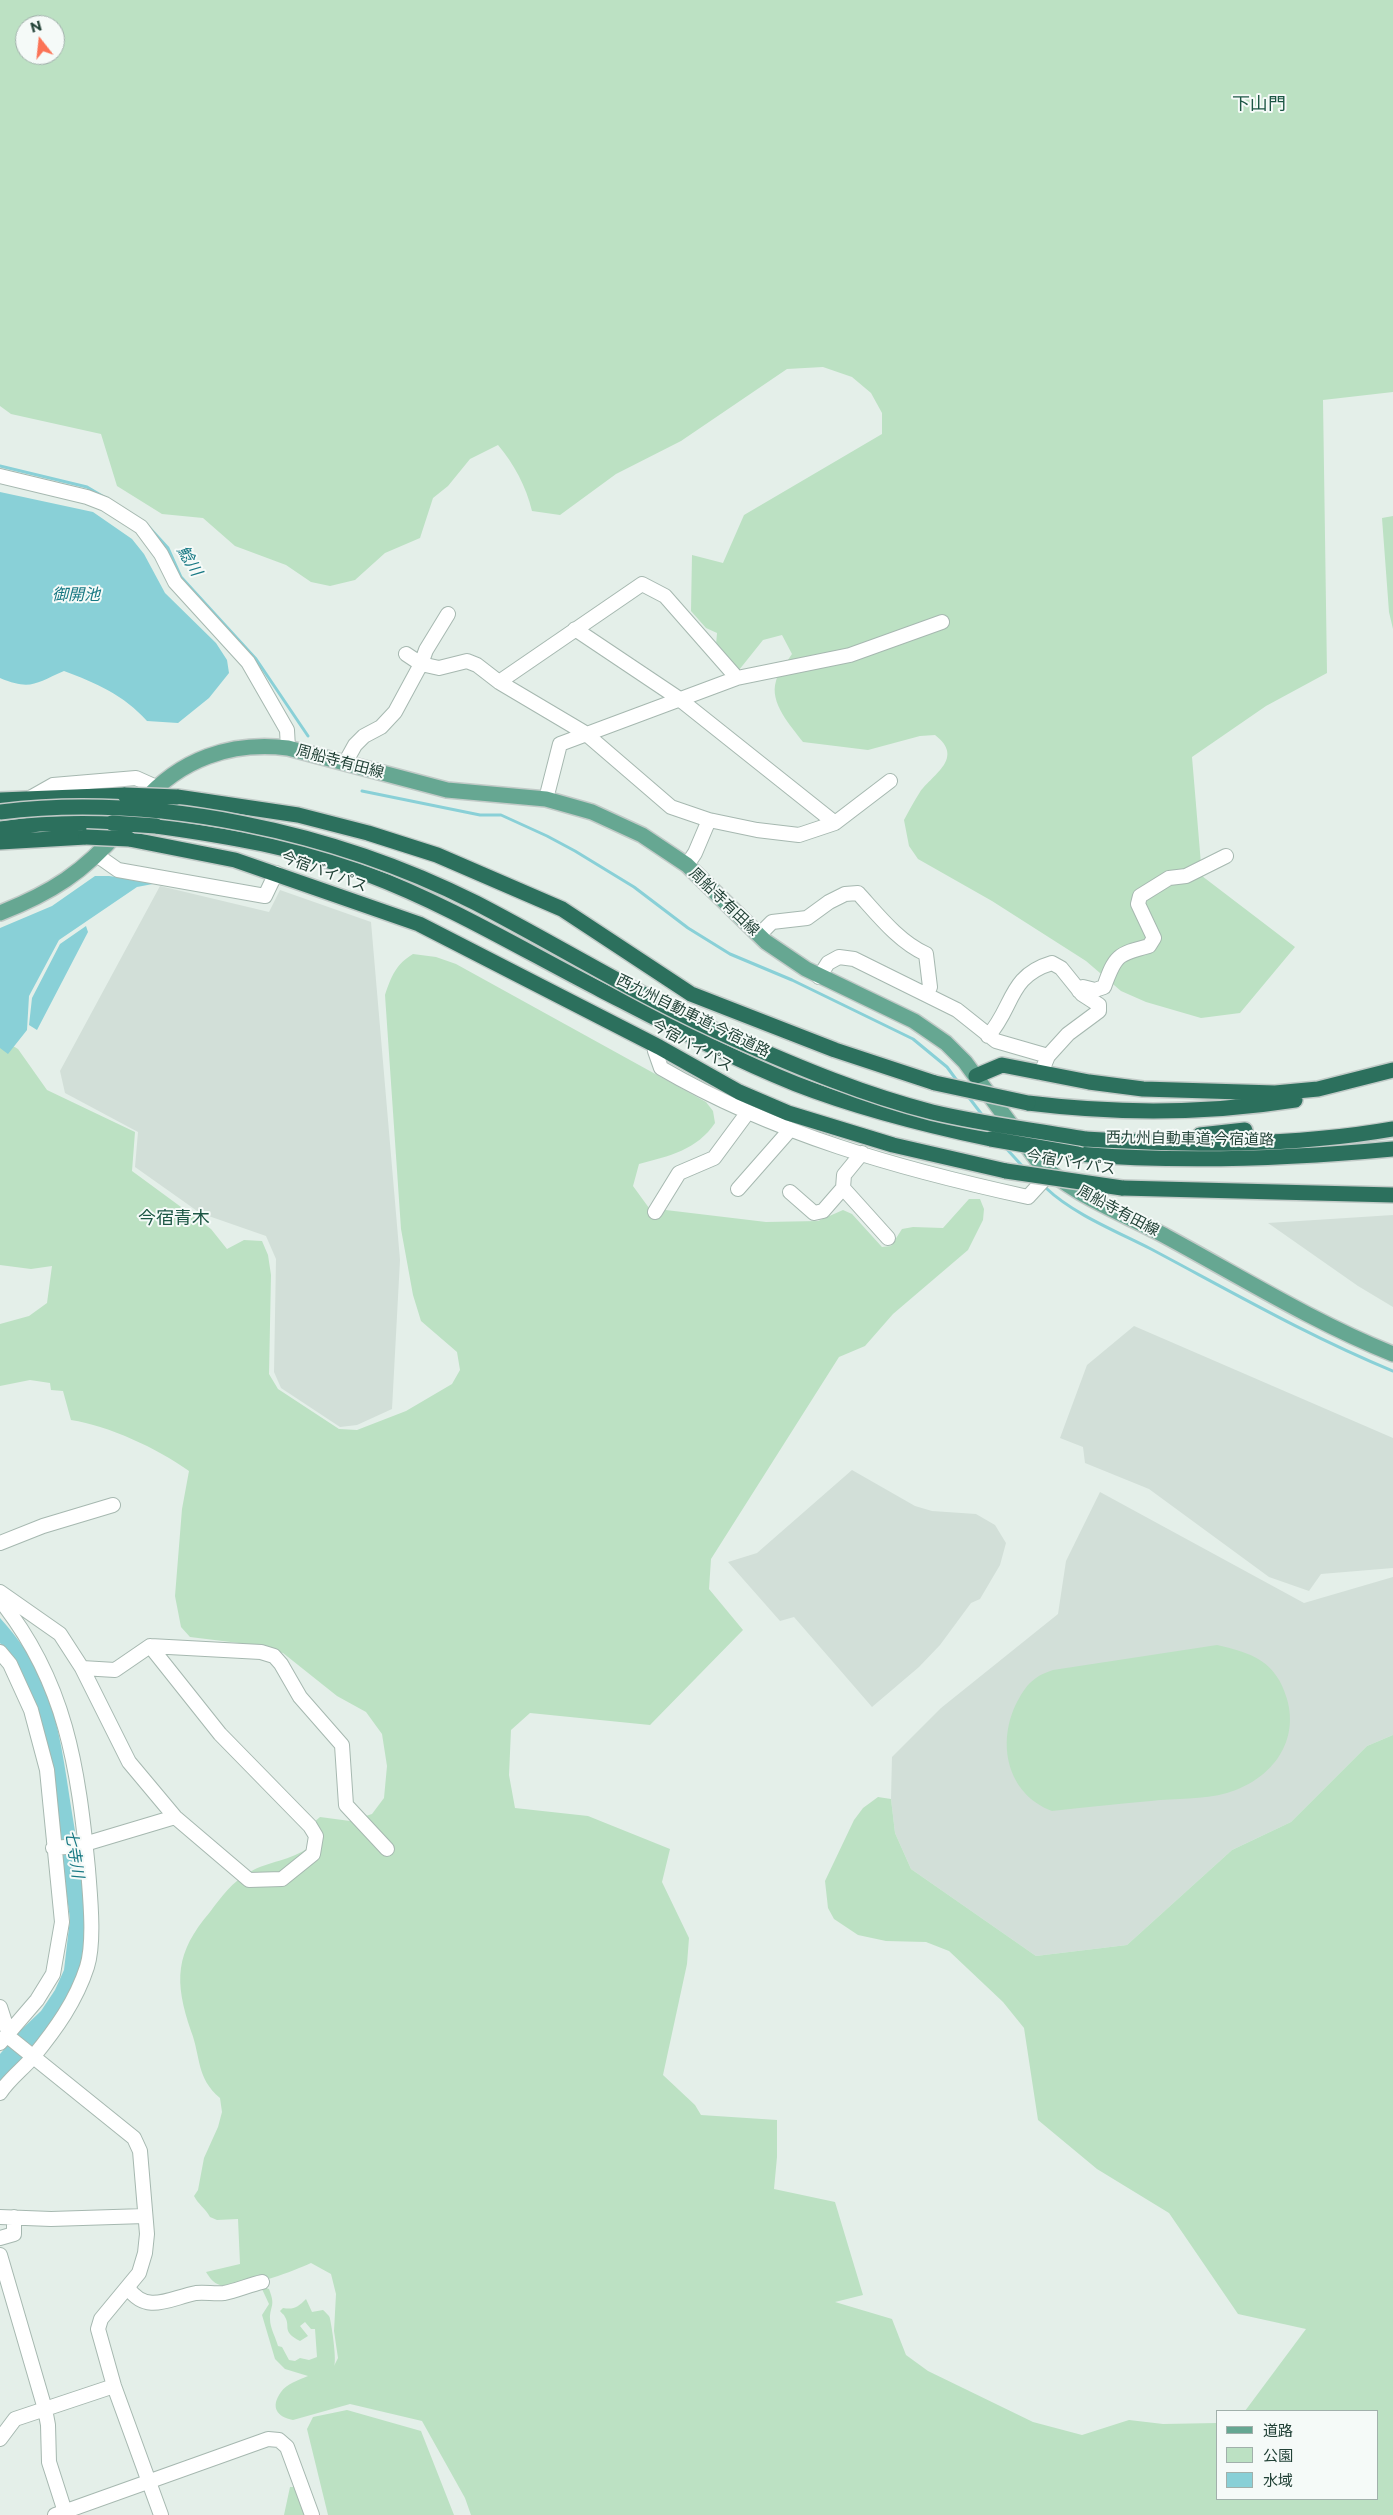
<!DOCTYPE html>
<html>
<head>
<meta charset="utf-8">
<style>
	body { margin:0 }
	#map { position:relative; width:1393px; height:2515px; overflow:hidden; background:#e4efe9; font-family:Montserrat,"Noto Sans JP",sans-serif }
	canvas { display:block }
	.legend { position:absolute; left:1216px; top:2410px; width:162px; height:90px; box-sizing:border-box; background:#f5faf8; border:1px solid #a1b0ab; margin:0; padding:6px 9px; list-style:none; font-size:15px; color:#224237 }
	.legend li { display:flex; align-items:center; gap:10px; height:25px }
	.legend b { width:25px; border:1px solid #a1b0ab }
	.north { position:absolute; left:15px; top:15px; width:50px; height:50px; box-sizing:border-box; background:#f5faf8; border:1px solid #a1b0ab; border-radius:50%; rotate:344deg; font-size:14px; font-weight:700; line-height:20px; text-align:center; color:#224237 }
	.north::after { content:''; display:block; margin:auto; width:18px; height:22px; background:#fb7356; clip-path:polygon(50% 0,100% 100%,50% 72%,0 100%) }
</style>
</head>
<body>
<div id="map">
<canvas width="1393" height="2515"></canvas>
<ul class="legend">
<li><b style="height:6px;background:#66a792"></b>道路</li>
<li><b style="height:14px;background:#bce1c3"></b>公園</li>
<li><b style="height:14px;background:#89d0d7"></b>水域</li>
</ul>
<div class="north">N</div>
</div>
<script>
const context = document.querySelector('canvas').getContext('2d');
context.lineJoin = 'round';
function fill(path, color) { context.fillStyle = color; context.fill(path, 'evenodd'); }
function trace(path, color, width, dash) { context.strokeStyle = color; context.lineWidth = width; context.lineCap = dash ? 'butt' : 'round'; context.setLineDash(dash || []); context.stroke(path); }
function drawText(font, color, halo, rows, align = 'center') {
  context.font = font + ' Montserrat,"Noto Sans JP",sans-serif'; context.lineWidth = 4; context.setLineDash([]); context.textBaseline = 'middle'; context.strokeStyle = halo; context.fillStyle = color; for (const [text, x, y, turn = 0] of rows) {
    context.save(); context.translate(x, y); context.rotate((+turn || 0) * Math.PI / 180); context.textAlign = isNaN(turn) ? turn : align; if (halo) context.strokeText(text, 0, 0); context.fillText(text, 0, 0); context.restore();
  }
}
const built = new Path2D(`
	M160,886l109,26 11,-22 91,32 29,338 -8,149 -35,16 -17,2 -59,-39 -7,-16 2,-113 -10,-23 -66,-23 -65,-46 3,-35 -73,-39 -5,-22z
	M1393,1215v92l-35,-21 -90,-63z
	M1134,1326l259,112v130l-72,6 -12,17 -40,-14 -120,-88 -64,-26 -2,-16 -23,-9 27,-73z
	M852,1470l63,36 17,5 44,3 19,11 11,18 -6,22 -20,34 -9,4 -31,42 -21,22 -47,40 -78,-90 -14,4 -52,-59 29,-9z
	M1100,1492l204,111 89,-26v158l-26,11 -76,76 -59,28 -105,95 -91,11 -125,-87 -16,-36 -4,-34 1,-42 49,-49 117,-94 8,-53z`);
const green = new Path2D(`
	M0,0h1393v392l-70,8 4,273 -61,33 -74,51 10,119 93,71 -55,66 -39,5 -55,-16 -25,-11 -35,-30 -94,-60 -74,-42 -9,-13 -5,-26c5,-9 10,-19 16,-28 13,-18 45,-34 15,-57l-15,1 -52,14 -65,-8c-12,-16 -34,-39 -27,-61 2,-9 11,-19 16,-27l-10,-19 -19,5 -24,30 -23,-25 1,-12 -11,-5 -15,-17 1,-56 31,8 21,-48 138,-81v-21l-11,-20 -19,-16 -29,-10 -36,2 -106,72 -65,33 -56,41 -28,-4c-6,-25 -18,-47 -34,-66l-28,14 -22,27 -15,12 -13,40 -35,15 -30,27 -25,6 -19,-4 -25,-17 -51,-19 -32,-28 -41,-4 -45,-28 -16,-52 -90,-20 -11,-8zM25,25h30v30h-30z
	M1393,516v113l-4,-17 -7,-94z
	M413,954l23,3 20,7 250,138 7,9 2,12c-18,27 -46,33 -76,41l-6,22 16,22 117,14 52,-1 25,-11 9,4 30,33 9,-1 11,-17 11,-2 30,1 26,-29h11l4,10 -1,11 -15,30 -75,64 -28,32 -26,11 -128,202 -2,30 34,41 -93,95 -120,-12 -19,17 -2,45 6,33 73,8 82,33 -8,33 27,56 -2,26 -24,111 32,30 6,10 76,5v37l-3,32 61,13 28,93 -28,7 57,17 14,36 22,16 105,51 49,13 47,-15 34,4 54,-1v76h160v-88h-132l61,-82 -68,-15 -69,-101 -72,-44 -59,-49 -14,-92 -21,-26 -54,-51 -23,-9 -40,-1 -28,-6 -24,-16 -6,-11 -3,-27 29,-61 9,-12 15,-11 13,2 4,34 16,36 125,87 91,-11 105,-95 59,-28 76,-76 26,-11v780h-922l-6,-17 -43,-77 -72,-17 -57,16c-16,-3 -23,-13 -12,-28 5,-8 18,-12 27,-16l-23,-7 -10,-10 -13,-44 7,-11 -7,-15 2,-2 5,2c7,18 1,16 1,30 0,9 6,19 8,27l4,1 7,13 6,1 5,-3 9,2 8,-3 -2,-28h-4l-6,-7 -5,4 8,10 -8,5c-19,-10 -9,-14 -15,-24 -1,-3 -4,-4 -5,-6l3,-3c11,2 15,-1 23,-9l6,13 11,-2c2,2 7,6 7,9 2,8 7,43 4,47l4,-8 -4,-27 2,-37 -5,-20 -20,-11c-22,10 -67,27 -91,22 -7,-2 -10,-7 -14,-13l34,-8 -2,-45 -21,1 -7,-3c-5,-9 -12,-13 -16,-21l4,-6 6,-32 14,-31 4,-15 -2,-14c-24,-20 -19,-41 -29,-67 -17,-50 -16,-78 19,-119 12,-16 22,-30 40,-40 18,-11 41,-11 59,-25l3,-23 8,-7 30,4 22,-7 12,-16 3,-32 -5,-32 -16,-22 -29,-16 -54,-43 -36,-9 -57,-7 -9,-10 -6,-31 7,-87 7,-38c-32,-23 -80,-45 -118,-51l-8,-29 -12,-1 -1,-7 -20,-3 -30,6v-62l29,-8 18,-13 5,-37 -21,3 -31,-4v-227l18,11 29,41 88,42 -3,39 79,58 16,20 17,-9 18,1 6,14 3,20 -2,99 9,15 61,40 18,1 49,-19 46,-27 8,-14 -3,-18 -36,-31 -8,-26 -12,-66 -16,-234c6,-18 11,-31 28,-41z
	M1217,1645c35,8 59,16 70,54 13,45 -18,82 -60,94 -24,7 -52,5 -76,8 -33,3 -66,6 -99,10 -45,-17 -56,-68 -35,-109 5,-9 10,-18 19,-24 5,-4 12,-6 17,-8z
	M347,2410l74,21 33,84h-126l-21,-86 6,-12z
	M290,2487h5l10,28h-21z`);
const water = new Path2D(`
	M0,492l93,20 39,27 12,15 21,39 51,50 11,17 2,13 -20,25 -31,25 -31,-2c-23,-26 -51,-38 -83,-50 -28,12 -33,20 -64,7z
	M95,876h14l49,7 -21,4 -78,53 -30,56 -2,34 -19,24 -8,-6v-120l52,-22z
	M86,926l2,6 -51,98 -8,-5 3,-27 28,-54z
	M0,1618c17,19 34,41 44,66 16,41 21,85 28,129 8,49 20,108 8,157 -11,45 -49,80 -80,113v-29l20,-23 21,-20 14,-21 9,-20 6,-51 -20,-149 -42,-117 -8,-10z`);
const stream = new Path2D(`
	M0,466l87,21 17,10
	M147,525l21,23 13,29 75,82 52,77
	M362,791l118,24h21l46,21 28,15 59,36 54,41 42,26 62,26 121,59 34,28 11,15
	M967,1095l16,21
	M1004,1146l21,23
	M1046,1188c27,26 72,44 105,61 79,42 159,88 242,122`);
const minor = new Path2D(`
	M0,476l87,21 18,7 36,23 20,27 14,28 73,80 39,68 1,18
	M575,629l103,69 157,125
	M406,654l15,10 5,-14 22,-36
	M499,682l143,-98 23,12 72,82
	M345,763l10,-18 9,-9 17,-9 14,-15 26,-48 18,4 28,-7 10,4 22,17 86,51 86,74 38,13 48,10 42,5 36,-12 55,-42
	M30,798l23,-13 83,-7 20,9
	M546,799l14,-55 177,-66 113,-23 92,-33
	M98,856l20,14 147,26 11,-23
	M687,865l8,-12 14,-33
	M759,935l13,-13 35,-4 22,-16 16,-8 13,-1c20,22 41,49 68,61l4,33 -3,6
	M819,977l9,-14 11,-6 15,2 103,51 39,31 52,15 -7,17
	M1079,991l4,-4 12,3 9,-3c11,-31 13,-33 45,-41l5,-8 -16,-34 2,-8 29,-18 17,-2 40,-20
	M988,1036c26,-29 20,-60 64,-73l9,5 21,26 17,11v6l-31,23 -20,22
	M659,1047l-4,4 6,17c113,66 239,101 367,129l22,-24
	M862,1153l-18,22 -1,13 45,50
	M738,1189l51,-58
	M790,1192l24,21 9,-2 20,-23
	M655,1212l24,-39 35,-15 34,-46
	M0,1543l43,-17 70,-21
	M0,1592l60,42 22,34 47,94 46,55 74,63 33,-1 31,-25 3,-18 -6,-10 -90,-92 -70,-88
	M0,1600c66,82 78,167 88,269 2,27 7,72 -1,98 -11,34 -31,62 -54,90 -10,12 -24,22 -33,36
	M0,1652l10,12 21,46 16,60 15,152 -9,52 -16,26 -37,43
	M82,1668l33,2 35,-24 111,6 13,4 7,8 19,33 42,48 4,60 41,44
	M53,1848l25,-2 97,-29
	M0,2007l10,31 124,100 6,13 7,83 -2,19 -6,20 -38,46 -3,10 16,57 47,129
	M0,2217l51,2 94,-3
	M0,2238l14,-4v-17
	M0,2255l45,154 3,16 1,37 17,53
	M128,2288c19,27 42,10 68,5 9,-1 19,1 28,0 12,-2 25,-8 38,-11
	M0,2439l15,-20 99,-33
	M55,2515l213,-76 11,1 8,7 25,68`);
const major = new Path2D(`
	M142,803c38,-44 89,-62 146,-55l159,42 99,9 46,13 50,23 45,30 79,77 40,27 108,52 32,22 19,19 72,98c36,36 86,53 130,77 74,40 148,86 226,117
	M0,913c51,-20 84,-41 120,-83`);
const highway = new Path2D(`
	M177,797l121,18 70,18 69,22 125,54 129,85 144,56 100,33
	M0,800l125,-5
	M156,826c72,10 143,22 211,48 82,31 156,76 234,116 64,33 128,67 195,94 64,25 129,41 195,55
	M0,829l39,-5 73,-1
	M129,839l106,21 184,64 240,123 80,45 49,21 105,32 113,26
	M0,842l86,-5
	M976,1076l26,-11 87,17 54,7 132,4 43,-4 75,-19
	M1028,1103c89,11 178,11 267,-3
	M1200,1135l45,-5
	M1085,1139c103,6 206,8 308,-10
	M1077,1154c106,9 210,5 316,-5
	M1122,1188l271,7`);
const highwayBridge = new Path2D(`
	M125,795l52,2
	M0,812c157,-19 335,20 476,91 87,45 171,98 261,137 63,28 128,55 195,72 50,12 102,18 153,27
	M112,823l44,3
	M86,837l43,2
	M935,1083l93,20
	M991,1139l86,15
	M1006,1171l116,17`);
const streetNames = [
	["周船寺有田線",340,762,15],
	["今宿バイパス",324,872,20],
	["周船寺有田線",724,902,44],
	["西九州自動車道;今宿道路",693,1016,26],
	["今宿バイパス",692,1046,29],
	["西九州自動車道;今宿道路",1190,1139,1],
	["今宿バイパス",1071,1163,9],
	["周船寺有田線",1118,1211,28]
];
const waterNames = [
	["鯰川",189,561,59],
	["御開池",76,595],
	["七寺川",74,1854,81]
];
const quarterNames = [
	["下山門",1259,105],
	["今宿青木",174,1219]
];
fill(built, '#d2dfd8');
fill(green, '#bce1c3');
fill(water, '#89d0d7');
trace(stream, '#89d0d7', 3);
trace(minor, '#a6b8b0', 16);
trace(major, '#c1cac7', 18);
trace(highway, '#c1cac7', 18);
trace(minor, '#fff', 14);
trace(major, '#66a792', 15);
trace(highway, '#2c705d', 15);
trace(highwayBridge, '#c1cac7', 18, []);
trace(highwayBridge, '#2c705d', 15);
drawText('15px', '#224237', '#f5faf8', streetNames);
drawText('italic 16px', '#177883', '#f5faf8', waterNames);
drawText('18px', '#1c5644', '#f5faf8', quarterNames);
</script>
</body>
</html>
